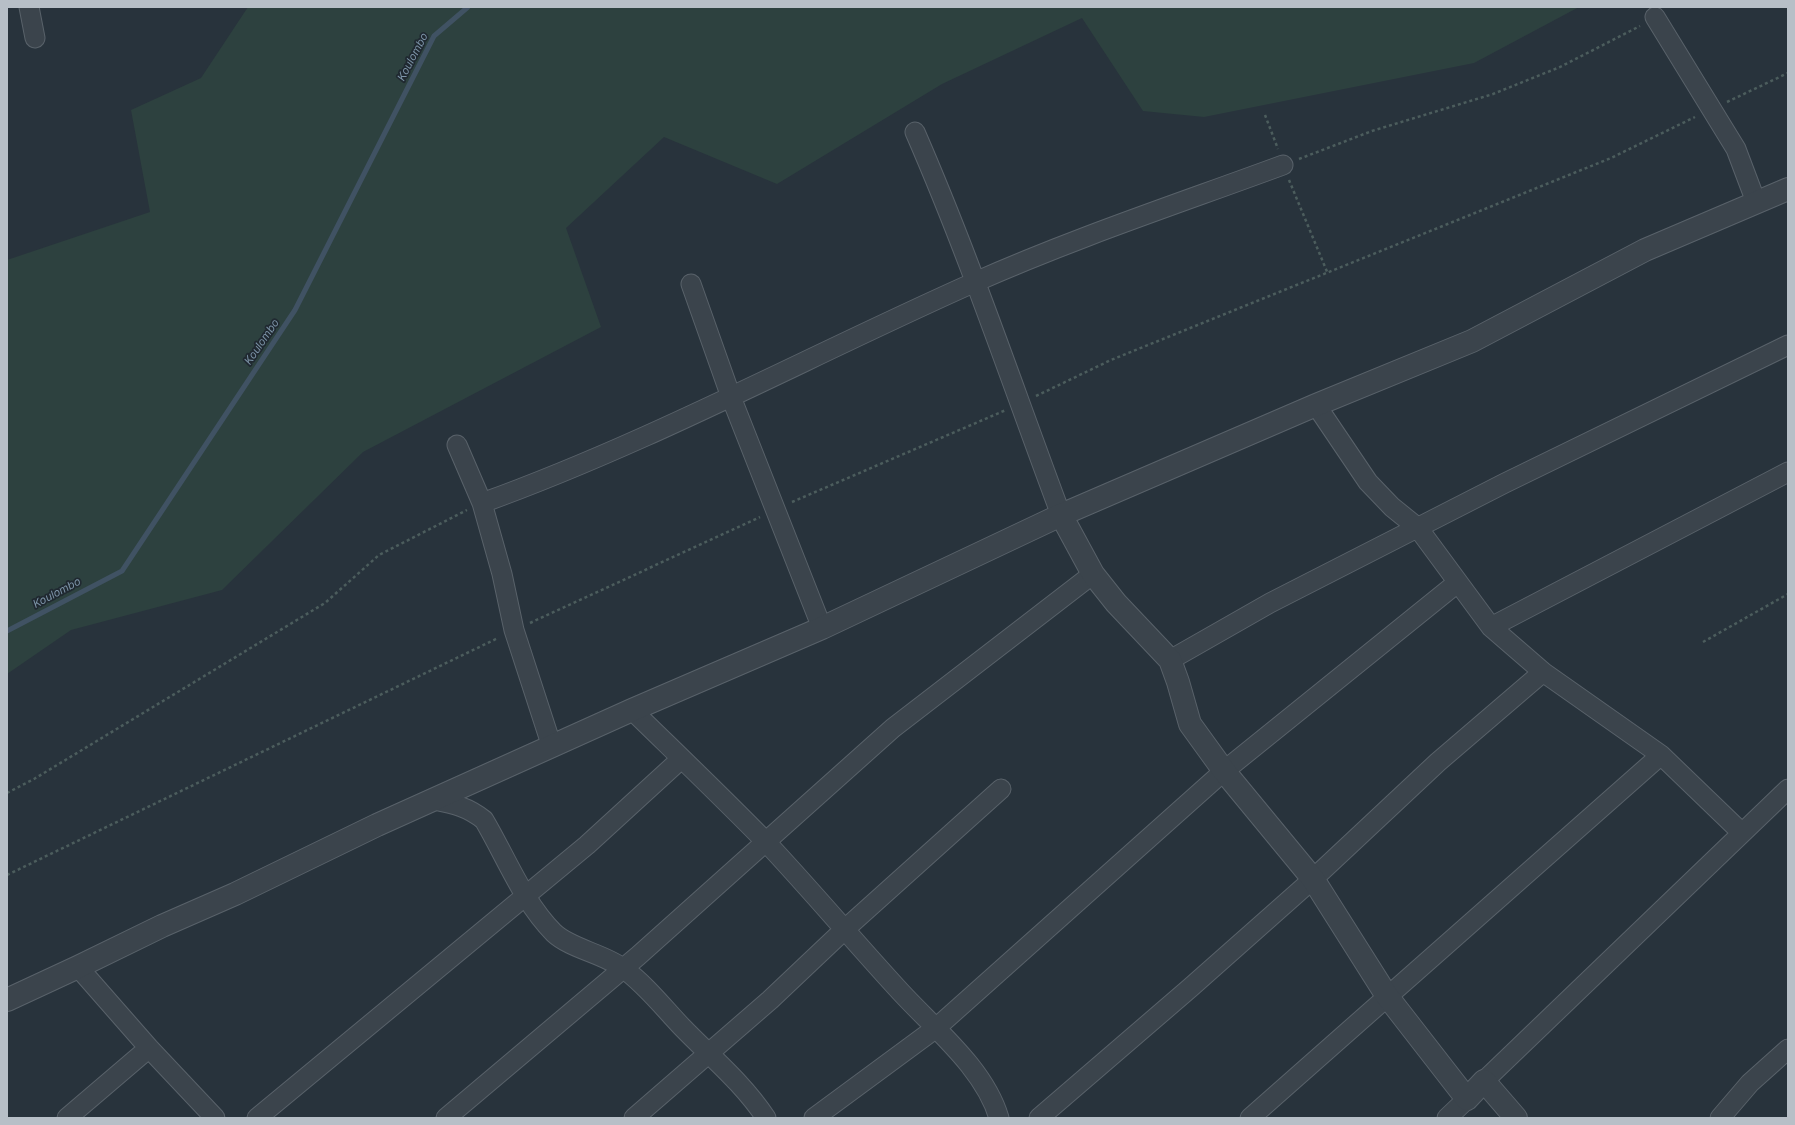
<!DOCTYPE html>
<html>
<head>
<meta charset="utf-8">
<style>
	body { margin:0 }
	#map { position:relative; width:1795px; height:1125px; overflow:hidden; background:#28333c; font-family:Inter,sans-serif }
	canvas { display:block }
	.frame { position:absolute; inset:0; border:8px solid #b7bfc7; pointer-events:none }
</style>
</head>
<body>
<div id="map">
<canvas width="1795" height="1125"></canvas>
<div class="frame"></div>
</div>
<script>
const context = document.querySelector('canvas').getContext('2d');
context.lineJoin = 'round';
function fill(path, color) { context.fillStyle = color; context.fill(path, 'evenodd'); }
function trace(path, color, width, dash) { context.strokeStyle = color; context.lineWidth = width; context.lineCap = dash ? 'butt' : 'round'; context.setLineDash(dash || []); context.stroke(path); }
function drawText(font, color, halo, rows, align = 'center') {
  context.font = font + ' Inter,sans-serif'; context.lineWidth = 3.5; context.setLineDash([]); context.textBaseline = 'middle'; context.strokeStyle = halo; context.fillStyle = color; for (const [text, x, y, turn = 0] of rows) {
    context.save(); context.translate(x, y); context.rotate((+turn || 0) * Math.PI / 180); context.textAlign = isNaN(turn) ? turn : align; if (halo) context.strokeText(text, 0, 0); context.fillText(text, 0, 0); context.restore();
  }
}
const green = new Path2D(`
	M248,7h1331l-105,56 -270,54 -61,-6 -61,-93 -140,66 -165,100 -113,-47 -98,91 35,99 -238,125 -141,138 -151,40 -64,44v-414l143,-48 -19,-102 70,-32z`);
const stream = new Path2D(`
	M7,631l115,-60 173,-261 139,-274 34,-29`);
const path = new Path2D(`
	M1727,102l61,-29
	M1265,115l13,34
	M1299,159l73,-28 121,-37 67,-27 80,-41
	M1289,180l39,94
	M1036,396l75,-36 500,-202 84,-41
	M792,502l214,-92
	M530,623l230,-106
	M1703,642l85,-48
	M7,793l27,-14 291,-176 54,-48 88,-45
	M7,875l491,-237`);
const minor = new Path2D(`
	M29,7l6,31
	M1655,17l81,132 20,53
	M915,132c55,126 98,255 146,383
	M691,284l40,113 91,231
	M1316,405l52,77 24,25 26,21 73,99 52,45 118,83 81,78
	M457,445l25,58 20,71 12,56 38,117
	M482,503c169,-61 327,-147 491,-220 101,-45 207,-80 310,-118
	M1491,627l297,-155
	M1170,660l100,-57 235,-120 283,-138
	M632,710c45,44 90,87 134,132 45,48 87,98 131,146 35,39 87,79 102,130
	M434,800c20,4 34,7 50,20 22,37 39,82 70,113 17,16 51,21 70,36 22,16 39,38 58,58 29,30 61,56 84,91
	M78,967l71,81 66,70
	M1484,1081l304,-292
	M67,1118l82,-70
	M257,1118l330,-273 94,-86
	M446,1118l192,-162 255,-228 200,-154
	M634,1118l136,-118 74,-70 157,-141
	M814,1118l122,-90 288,-257 233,-188
	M1039,1118l151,-130 123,-109 125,-117 105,-90
	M1250,1118l411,-363
	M1447,1118l20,-19
	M1720,1118l30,-35 38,-34`);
const tertiary = new Path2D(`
	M1061,515l32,59 23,29 54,57 8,22 12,42 34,47 89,108 74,117 80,103 17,-18 32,37
	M7,1000l71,-33 84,-41 73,-32 142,-69 255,-115 190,-82 239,-113 255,-110 156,-64 173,-91 143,-61`);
const waterNames = [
	["Koulombo",413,57,-62],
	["Koulombo",262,342,-56],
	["Koulombo",57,593,-28]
];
fill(green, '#2d413f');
trace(stream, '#405263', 5);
trace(minor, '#59626a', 21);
trace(tertiary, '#59626a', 24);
trace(path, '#4c5d5d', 2.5, [3, 3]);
trace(minor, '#3b444c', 19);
trace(tertiary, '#3b444c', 22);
drawText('italic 11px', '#7c93a7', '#202931', waterNames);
</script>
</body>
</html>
